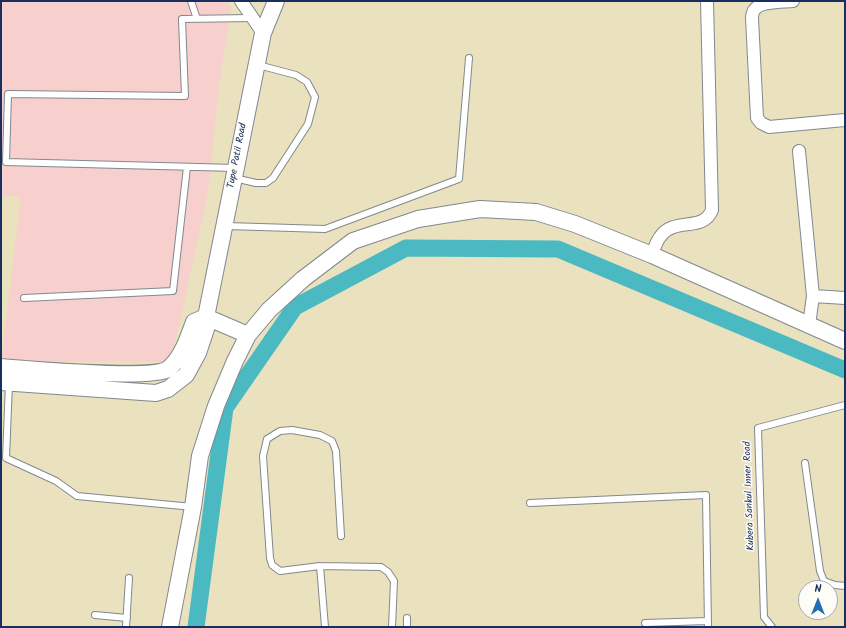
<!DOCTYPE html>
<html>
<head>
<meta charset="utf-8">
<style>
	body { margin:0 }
	#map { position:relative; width:846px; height:628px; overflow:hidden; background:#eae1bf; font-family:Kalam,sans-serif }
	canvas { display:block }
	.frame { position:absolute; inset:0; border:2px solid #1b2f5e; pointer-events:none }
	.north { position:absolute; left:798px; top:580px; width:40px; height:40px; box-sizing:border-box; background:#fdfcf7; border:1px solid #a3aaba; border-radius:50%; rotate:0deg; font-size:11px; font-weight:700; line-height:16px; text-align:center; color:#1b2f5e }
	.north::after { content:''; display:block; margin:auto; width:14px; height:18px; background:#1f6fb2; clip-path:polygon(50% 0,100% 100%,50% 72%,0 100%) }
</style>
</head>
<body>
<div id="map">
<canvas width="846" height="628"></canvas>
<div class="frame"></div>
<div class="north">N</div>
</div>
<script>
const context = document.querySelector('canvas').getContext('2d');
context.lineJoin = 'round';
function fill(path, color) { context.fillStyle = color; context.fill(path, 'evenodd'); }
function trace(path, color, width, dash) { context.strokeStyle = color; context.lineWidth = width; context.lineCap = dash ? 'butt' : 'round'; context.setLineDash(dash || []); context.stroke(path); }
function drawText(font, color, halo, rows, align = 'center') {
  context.font = font + ' Kalam,sans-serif'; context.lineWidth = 3; context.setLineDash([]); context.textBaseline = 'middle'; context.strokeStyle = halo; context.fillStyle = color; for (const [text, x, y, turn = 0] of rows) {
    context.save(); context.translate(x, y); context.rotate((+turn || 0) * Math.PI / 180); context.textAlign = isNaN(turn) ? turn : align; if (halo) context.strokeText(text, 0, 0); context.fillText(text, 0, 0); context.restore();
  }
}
const built = new Path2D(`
	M1,1h226l4,7 -13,85 -10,100 -37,169 -170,-1 20,-164 -20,-2z`);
const canal = new Path2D(`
	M196,627l29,-219 70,-101 111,-59 152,1 287,121`);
const service = new Path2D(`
	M191,1l6,18
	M236,168l-230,-6 2,-68 177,2 -3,-77 70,-1
	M234,178l22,5h10l7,-5 35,-54 7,-27 -8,-15 -11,-7 -38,-10
	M226,226l99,3 134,-50 10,-121
	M24,298l149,-7 14,-124
	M9,383l-3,75 50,23 21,15 116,11
	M805,463l15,108 4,10 11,4 10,1
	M530,503l176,-8 2,132
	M341,536l-5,-85 -4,-10 -12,-6 -28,-5 -12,1 -13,8 -4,17 7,102 2,7 8,6 40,-5 61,1 7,5 6,9 -2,46
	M320,566l5,61
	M95,615l32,3
	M645,623l63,-2
	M126,627l3,-49
	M407,627v-9
	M772,627l-8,-10 -6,-189 87,-23`);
const minor = new Path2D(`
	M241,1l22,32
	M793,1c-10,1 -32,0 -38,8 -2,2 -3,7 -3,9l5,100 4,5 8,4 76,-7
	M799,151l14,145 -4,29
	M652,255c2,-6 4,-13 8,-18 14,-21 43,-4 52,-27l-5,-209
	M813,296l32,2`);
const tertiary = new Path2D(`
	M206,317l42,18
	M1,367c25,2 152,13 167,2 14,-11 20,-31 26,-47l12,-5
	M1,382l155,11 12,-4 18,-14 12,-22 8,-24v-12l57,-284 13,-32
	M170,627l23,-120 7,-51 16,-50 19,-45 13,-26 21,-25 34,-31 50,-38 65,-22 62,-10 56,3 39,12 77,31 193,86`);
const streetNames = [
	["Tupe Patil Road",238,156,-79],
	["Kubera Sankul Inner Road",750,496,-92]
];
fill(built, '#f7d0cd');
trace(canal, '#4ab9c1', 17);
trace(service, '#82888e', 8);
trace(minor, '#82888e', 14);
trace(tertiary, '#82888e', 18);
trace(service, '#fff', 6);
trace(minor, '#fff', 12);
trace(tertiary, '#fff', 16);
drawText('10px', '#1b2f5e', '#fdfcf7', streetNames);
</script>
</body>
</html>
